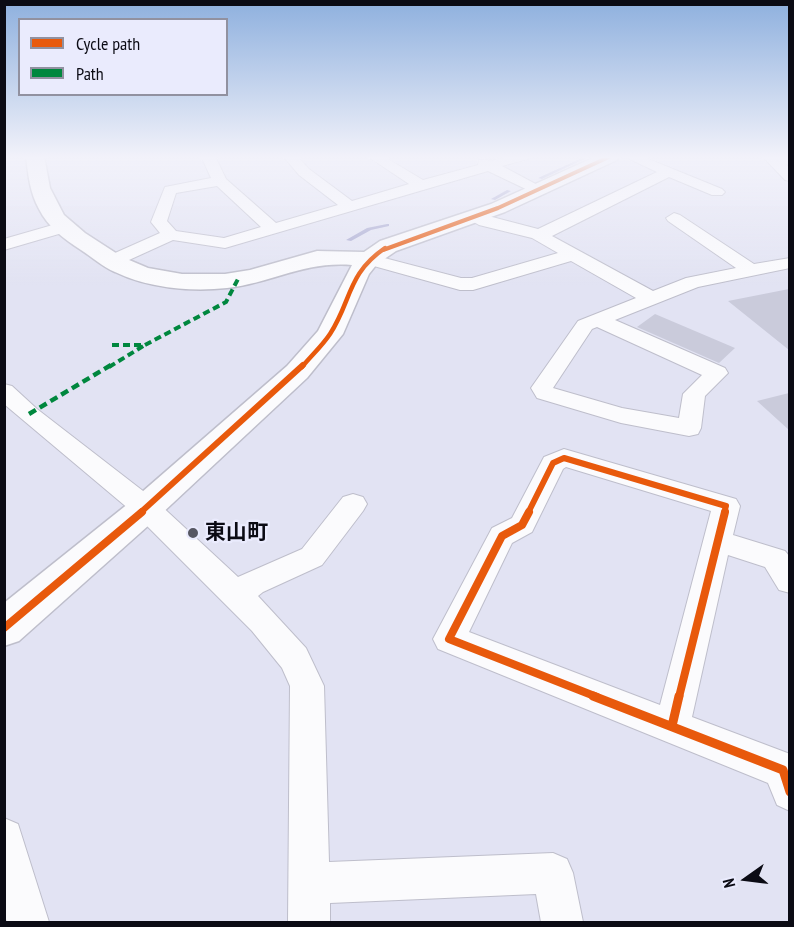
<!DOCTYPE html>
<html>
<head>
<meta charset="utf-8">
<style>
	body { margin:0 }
	#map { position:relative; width:794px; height:927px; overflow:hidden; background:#e2e3f3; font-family:"PT Sans Narrow",sans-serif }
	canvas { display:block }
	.frame { position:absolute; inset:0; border:6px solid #0b0b14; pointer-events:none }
	.legend { position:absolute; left:18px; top:18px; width:210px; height:78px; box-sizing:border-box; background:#eaebfd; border:2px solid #9191a0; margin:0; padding:8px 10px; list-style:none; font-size:18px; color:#0b0b14 }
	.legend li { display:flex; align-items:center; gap:12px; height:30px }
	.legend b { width:30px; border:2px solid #9191a0 }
	.north { position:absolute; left:716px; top:849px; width:60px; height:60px; -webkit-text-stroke:4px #eaebfd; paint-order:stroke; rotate:256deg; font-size:16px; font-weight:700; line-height:24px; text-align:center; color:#0b0b14 }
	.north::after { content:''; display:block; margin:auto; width:21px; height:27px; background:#0b0b14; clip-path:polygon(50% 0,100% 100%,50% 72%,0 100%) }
</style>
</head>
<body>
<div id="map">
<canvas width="794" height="927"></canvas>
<div class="frame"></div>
<ul class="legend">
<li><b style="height:8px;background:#e8590c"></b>Cycle path</li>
<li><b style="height:8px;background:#00873e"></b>Path</li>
</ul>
<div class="north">N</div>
</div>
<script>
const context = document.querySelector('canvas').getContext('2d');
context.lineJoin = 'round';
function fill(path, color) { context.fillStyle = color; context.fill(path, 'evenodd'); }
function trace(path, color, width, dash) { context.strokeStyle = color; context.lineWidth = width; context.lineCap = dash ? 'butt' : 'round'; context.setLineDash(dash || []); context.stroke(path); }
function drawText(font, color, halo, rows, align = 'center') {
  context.font = font + ' "PT Sans Narrow","Noto Sans JP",sans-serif'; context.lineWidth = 4.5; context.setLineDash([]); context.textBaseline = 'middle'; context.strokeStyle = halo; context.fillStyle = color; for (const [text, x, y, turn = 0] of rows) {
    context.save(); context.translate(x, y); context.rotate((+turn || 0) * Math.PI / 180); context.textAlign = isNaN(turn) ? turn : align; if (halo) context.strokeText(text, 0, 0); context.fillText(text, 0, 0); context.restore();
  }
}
const stream = new Path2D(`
	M586,156h5l-49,23 -4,-1z
	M507,190l4,1 -16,9 -4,-1z
	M387,224h2v2l-18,4 -20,11 -5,-1 21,-12z`);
const building = new Path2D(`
	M789,289v61l-61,-49z
	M655,314l80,34 -16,15 -82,-36z
	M789,393v37l-32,-29z`);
const street = new Path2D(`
	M201,156h14l11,23 50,44 62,-18 -39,-30 -16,-19h14l12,13 43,32 57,-17 -42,-28h16l40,24 55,-15 1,-5c6,-1 10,1 15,0 13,-2 22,-4 36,-4l-2,3 -26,7 43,23 -8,5 -5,-2 -44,-21 -263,77 -52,-8 -55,25h-12l-3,-4 3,-4 54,-24 -9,-11 14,-35 46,-9zM217,186l44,41 -37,11 -48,-7 -9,-10 9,-28z
	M623,156h18l81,33 3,3 -3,3h-10l-43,-18 -117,59 101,55 33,-13 50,-10 -68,-47 -2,-3 8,-5 6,2 74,49 36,-6v10l-92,19 -83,33 110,48 3,5 -23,23 -4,32 -3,6 -9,2 -68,-13 -84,-25 -6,-10 47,-67 58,-23 -65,-37 -98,29h-13l-97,-27 -3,-4 3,-4 6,-1 92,24h11l86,-25 -26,-15 -53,-13 -14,-8 8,-5 65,17 119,-57zM597,327l105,48 -19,19 -4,24 -57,-10 -69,-20 39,-59z
	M762,156h15l13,12v13l-5,-1z
	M63,222l8,5 -2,4 -65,19v-11z
	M4,384l8,2 25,23 119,92 82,76 64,-28 41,-52 10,-3 10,3 4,7 -4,7 -41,54 -59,27 -5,4 48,52 18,38 5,176 224,-9 14,6 6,14 10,49h-42l-5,-28 -206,9v19h-42l2,-236 -8,-18 -30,-37 -116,-116 -132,-111z
	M564,449l172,50 4,7 -7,29 52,16 5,6v36l-11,-3 -14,-23 -37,-12 -36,162 98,37v57l-13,-6 -9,-22 -330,-134 -5,-10 59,-111 20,-10 32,-61zM566,467l145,44 -51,194 -191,-73 43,-89 20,-11 31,-63z
	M4,818l14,6 31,98h-42l-3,-8z`);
const secondary = new Path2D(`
	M26,156h18l6,32 14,27 21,18 37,24 26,11 34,6h43l25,-4 67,-19 47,1 16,-11 111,-37 106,-48h23l-3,4 -112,52 -109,39 -19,13 -8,10 -26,60 -36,44 -149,139 -139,124 -15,5v-43l130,-104 153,-133 31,-35 34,-66c-48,-4 -80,18 -125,23 -36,4 -79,0 -112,-16 -12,-5 -23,-15 -34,-22 -17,-11 -33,-23 -42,-41 -9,-16 -11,-35 -13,-53z
	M776,156h14v9l-6,-1z`);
const quietFar1 = new Path2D(`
	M112,345h33l81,-43 12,-23
	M109,367l36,-22`);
const quiet = new Path2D(`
	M29,414l82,-49`);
const cyclewayFar4 = new Path2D(`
	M383,250l115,-42 113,-52`);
const cyclewayFar3 = new Path2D(`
	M302,367c9,-11 20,-21 28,-33 22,-34 17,-60 55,-86`);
const cyclewayFar2 = new Path2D(`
	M140,513l163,-148
	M528,513l25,-50 11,-5 162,48 -2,7`);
const cyclewayFar1 = new Path2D(`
	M529,512l-7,13 -20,11 -53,103 148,58
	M4,628l138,-116
	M679,697l46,-185`);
const cycleway = new Path2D(`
	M593,696l190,74 7,22
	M672,726l7,-30`);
const markers = [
	[193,533,6,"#565762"]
];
const poiNames = [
	["東山町",205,533]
];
fill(stream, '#a8a9d0');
fill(building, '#cacbdb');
trace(street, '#bebecb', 2);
trace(secondary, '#bebecb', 3);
fill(street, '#fbfbfd');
fill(secondary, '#fbfbfd');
trace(quietFar1, '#00873e', 4, [7, 4]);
trace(quiet, '#00873e', 4.5, [8, 4.5]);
trace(cyclewayFar4, '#e8590c', 4);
trace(cyclewayFar3, '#e8590c', 4.5);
trace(cyclewayFar2, '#e8590c', 6);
trace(cyclewayFar1, '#e8590c', 8);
trace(cycleway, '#e8590c', 9);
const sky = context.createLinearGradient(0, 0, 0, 286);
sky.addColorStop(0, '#8eb0de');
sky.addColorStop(0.55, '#f2f2fa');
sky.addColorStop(1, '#f2f2fa00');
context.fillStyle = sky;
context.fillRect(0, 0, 794, 286);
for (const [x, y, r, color] of markers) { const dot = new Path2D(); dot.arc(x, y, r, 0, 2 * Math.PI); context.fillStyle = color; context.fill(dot); trace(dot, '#eaebfd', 2); }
drawText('bold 21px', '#0b0b14', '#eaebfd', poiNames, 'left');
</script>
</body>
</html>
